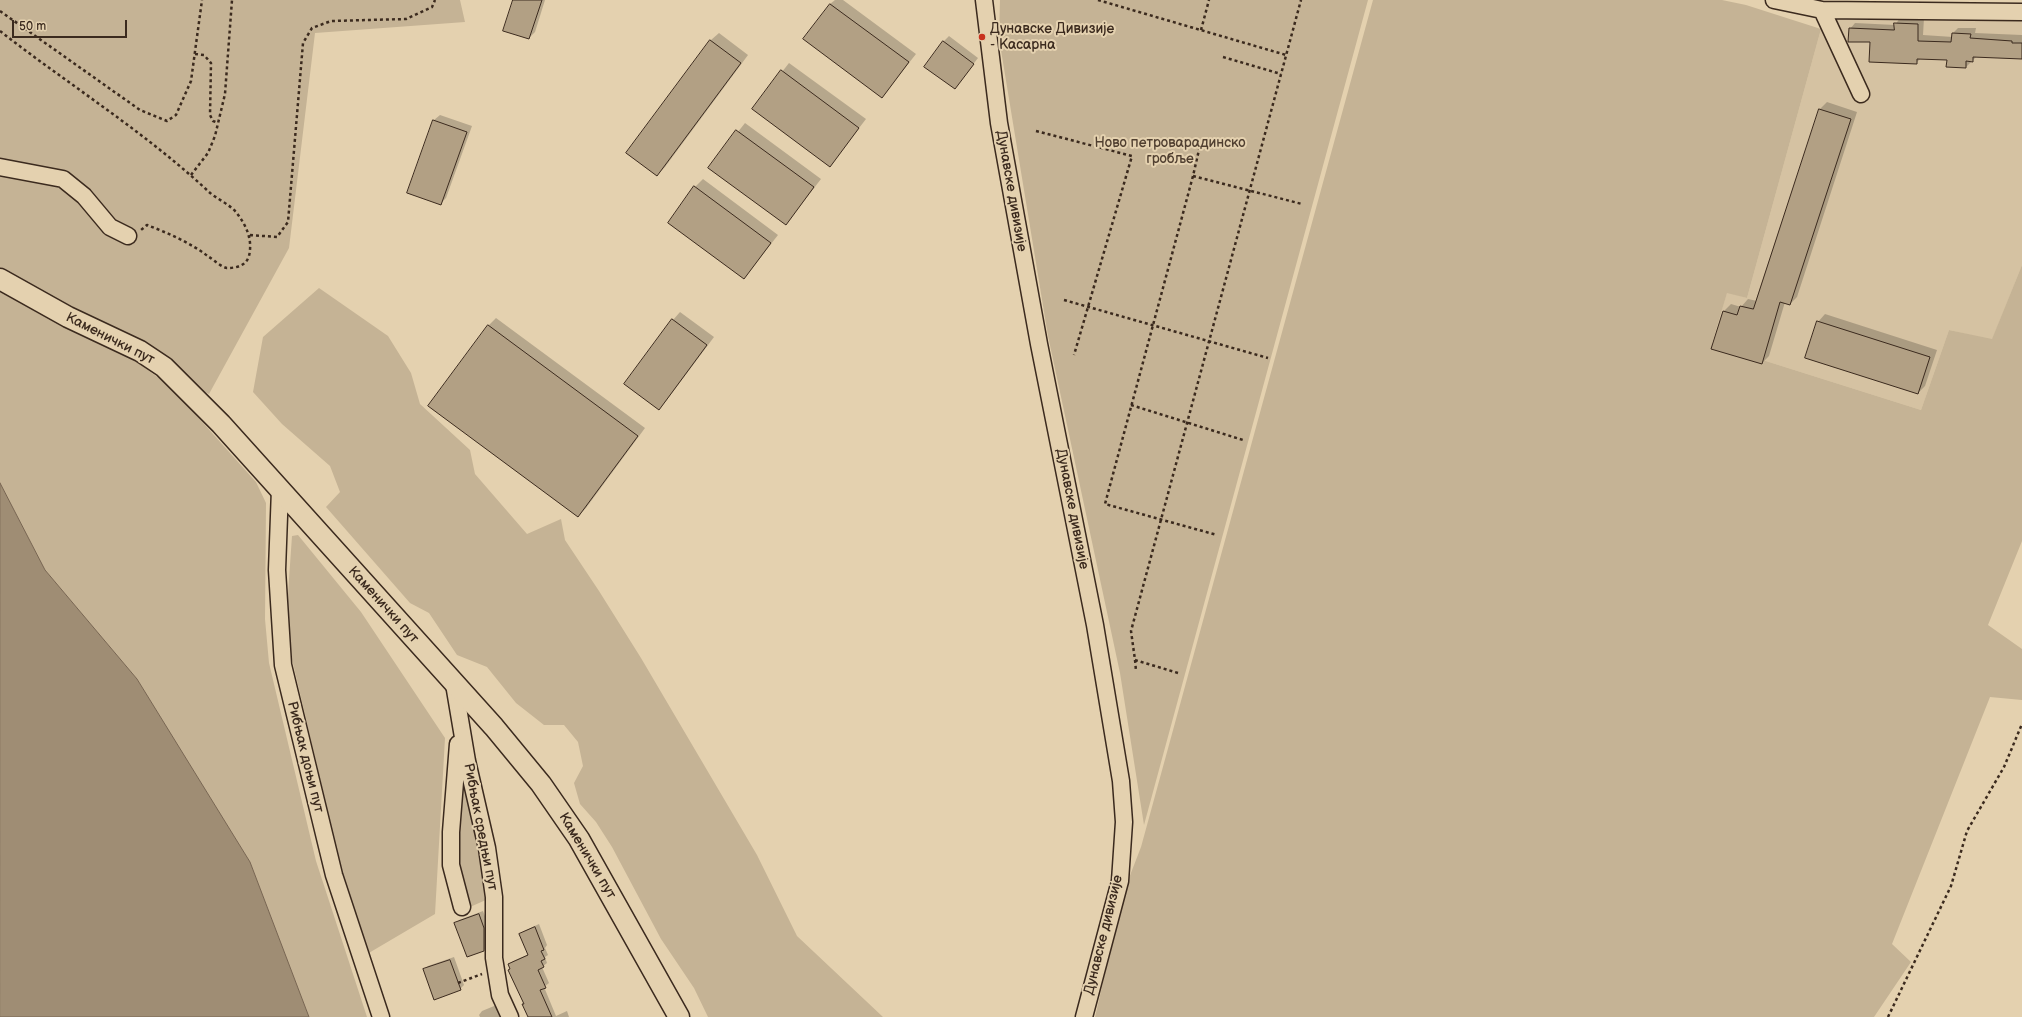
<!DOCTYPE html>
<html>
<head>
<meta charset="utf-8">
<style>
	body { margin:0 }
	#map { position:relative; width:2022px; height:1017px; overflow:hidden; background:#e4d1af; font-family:"Balsamiq Sans",sans-serif }
	canvas { display:block }
	.scale { position:absolute; left:12px; top:20px; width:115px; height:18px; box-sizing:border-box; border:2px solid #3b2a1e; border-top:0; padding-left:5px; font-size:12px; line-height:14px; white-space:nowrap; color:#3b2a1e; -webkit-text-stroke:3px #e4d1af; paint-order:stroke }
</style>
</head>
<body>
<div id="map">
<canvas width="2022" height="1017"></canvas>
<div class="scale">50 m</div>
</div>
<script>
const context = document.querySelector('canvas').getContext('2d');
context.lineJoin = 'round';
function fill(path, color) { context.fillStyle = color; context.fill(path, 'evenodd'); }
function trace(path, color, width, dash) { context.strokeStyle = color; context.lineWidth = width; context.lineCap = dash ? 'butt' : 'round'; context.setLineDash(dash || []); context.stroke(path); }
function drawText(font, color, halo, rows, align = 'center') {
  context.font = font + ' "Balsamiq Sans",sans-serif'; context.lineWidth = 4; context.setLineDash([]); context.textBaseline = 'middle'; context.strokeStyle = halo; context.fillStyle = color; for (const [text, x, y, turn = 0] of rows) {
    context.save(); context.translate(x, y); context.rotate((+turn || 0) * Math.PI / 180); context.textAlign = isNaN(turn) ? turn : align; if (halo) context.strokeText(text, 0, 0); context.fillText(text, 0, 0); context.restore();
  }
}
const built = new Path2D(`
	M1821,17l201,2v246l-30,75 -43,-10 -28,80 -209,-66 15,-52 20,6 74,-269z`);
const green = new Path2D(`
	M0,0h460l5,22 -150,11 -26,215 -80,146 -14,-7 -195,-118z
	M1000,0h368l-224,825 -24,-152 -72,-337 -49,-298z
	M1373,0h349l24,5 75,24 -74,269 -20,-5 -15,51 209,66 28,-80 43,9 30,-74v276l-34,84 34,24v51l-32,-3 -98,247 19,18 -37,55h-779l29,-126 17,-44z
	M319,288l69,48 23,37 9,31 50,46 5,24 52,60 34,-15 4,21 34,51 42,67 116,197 40,81 86,81h-175l-14,-29 -33,-49 -49,-92 -16,-25 -16,-18 -6,-21 9,-17 -5,-24 -14,-17h-20l-28,-22 -29,-36 -30,-12 -28,-42 -19,-10 -84,-96 14,-15 -10,-26 -48,-42 -29,-32 10,-55z
	M0,290l36,22 98,48 26,19 27,26 69,77 10,21 -1,116 4,44 47,198 51,156h-58l-59,-155 -113,-183 -92,-109 -45,-87z
	M298,535l63,77 84,126 -10,176 -73,43 -71,-302 -4,-47 5,-72z
	M464,764l18,86 6,49 -18,8 -11,-40 -2,-20z`);
const water = new Path2D(`
	M0,483l45,87 92,109 113,183 59,155h-309z`);
const shadow = new Path2D(`
	M514,0h31l-10,32 -6,6z
	M835,0h8l73,54 -34,43 -52,-93z
	M1900,18h24l-1,17 30,2v-4l5,-5h18l-1,5 47,2v23l-45,-2 -11,11 -18,-8 -27,-1 -5,5 -45,-22 -21,-12 5,-6 40,2z
	M719,33l29,22 -83,112 -8,8 -30,-22 84,-113z
	M949,36l29,22 -23,30 -12,-46z
	M789,63l77,56 -36,47 -77,-57z
	M1827,102l30,10 -60,185 -7,7 -5,-2 -16,54 -7,7 -38,-52 7,-7 10,3 7,-8 9,2 62,-191z
	M440,115l32,11 -26,72 -6,6 -6,-84z
	M745,123l76,56 -35,45 -76,-57z
	M703,179l75,56 -34,43 -49,-91z
	M680,312l34,25 -48,64 -7,8 14,-89z
	M1825,314l112,36 -12,36 -7,7 -100,-71z
	M496,318l149,110 -59,80 -8,8 -149,-111 60,-80z
	M483,911l5,13v22l-4,4 -28,-26 3,-4z
	M539,924l8,21 -2,3 3,7 -3,2 2,6 -5,4 7,16 -5,4 12,29 11,-5 2,6h-40l-4,-14 -16,-39 4,-3 16,-7 -9,-20 4,-3z
	M454,957l10,28 -4,4 -36,-19 4,-4z
	M499,1004l7,13h-26l-1,-2 3,-4z`);
const building = new Path2D(`
	M513,0h29l-13,39 -26,-8z
	M830,4l79,58 -27,36 -79,-59z
	M1894,23l24,1v17l33,1 1,-9 19,1 -1,4 42,3v2h10v16l-49,-2v5l-7,-1v7l-20,-1 1,-7 -30,-1v5l-48,-2 1,-20h-22l1,-14 45,2z
	M710,40l31,23 -84,113 -31,-23z
	M943,41l31,23 -19,25 -31,-22z
	M781,70l78,58 -29,39 -78,-58z
	M1819,109l32,10 -61,186 -10,-3 -18,62 -51,-15 12,-38 14,4 3,-9 13,3z
	M433,120l34,12 -26,73 -34,-12z
	M736,130l78,57 -28,38 -78,-57z
	M694,186l77,57 -27,36 -76,-56z
	M672,319l35,26 -48,65 -35,-26z
	M1817,321l113,36 -12,37 -113,-36z
	M488,325l150,111 -60,81 -150,-111z
	M479,914l5,14v23l-17,6 -13,-34z
	M535,927l9,23 -3,1 4,8 -4,2 3,6 -6,3 8,18 -6,2 12,27h-24l-6,-13h2l-16,-34 2,-1 -2,-5 20,-9 -9,-21z
	M450,960l11,30 -27,10 -11,-31z`);
const path = new Path2D(`
	M1098,0l188,55
	M0,11l140,99 27,11 9,-6 15,-34 11,-81
	M1201,30l8,-30
	M0,31c69,54 145,101 209,161 8,7 20,12 27,20 10,13 17,27 13,44 -3,10 -13,12 -22,12 -6,-1 -13,-8 -18,-11 -18,-14 -41,-24 -62,-32l-6,5
	M195,54l9,1 7,8 -1,52 3,6 5,2
	M1223,57l58,17
	M1036,131l96,25 -58,199
	M1201,141l-8,35 -88,328 112,31
	M191,175l17,-22 7,-17 10,-42 7,-94
	M1193,176l109,28
	M250,235l27,2 11,-15 15,-179 9,-15 19,-7 75,-2 26,-12 3,-7
	M1064,300l204,58
	M1131,405l112,35
	M1135,660l1,11
	M1178,673l-43,-13 -4,-29 170,-631
	M458,983l24,-9
	M1888,1017l63,-131 16,-55 37,-64 18,-43`);
const minor = new Path2D(`
	M984,0l15,123 40,221 56,281 26,156 3,41 -4,59 -36,136
	M1774,0l48,10 200,2
	M1822,10l39,84
	M0,167l63,12 21,17 26,31 18,9
	M280,489l-3,81 6,95 51,210 47,142
	M454,684l13,77 20,87 7,49v61l6,37 10,22
	M458,744l-7,88v33l11,42`);
const major = new Path2D(`
	M0,279l68,38 72,34 24,16 57,57 273,303 47,57 38,55 100,178`);
const markers = [
	[982,37,4,"#c8321e"]
];
const poiNames = [
	["Дунавске Дивизије",990,29],
	["- Касарна",990,45]
];
const parkNames = [
	["Ново петроварадинско",1170,143],
	["гробље",1170,159]
];
const streetNames = [
	["Дунавске дивизије",1011,191,80],
	["Каменички пут",110,339,27],
	["Дунавске дивизије",1072,509,79],
	["Каменички пут",383,605,48],
	["Рибњак доњи пут",305,757,76],
	["Рибњак средњи пут",480,827,79],
	["Каменички пут",587,856,59],
	["Дунавске дивизије",1104,935,-76]
];
fill(built, '#d5c2a2');
fill(green, '#c5b395');
fill(water, '#9f8d74');
trace(water, '#776552', 1);
fill(shadow, '#0003');
fill(building, '#b2a084');
trace(building, '#3b2a1e', 1);
trace(minor, '#3b2a1e', 19);
trace(major, '#3b2a1e', 23);
trace(path, '#3b2a1e', 2.5, [3, 3]);
trace(minor, '#e4d1af', 16);
trace(major, '#e4d1af', 20);
for (const [x, y, r, color] of markers) { const dot = new Path2D(); dot.arc(x, y, r, 0, 2 * Math.PI); context.fillStyle = color; context.fill(dot); trace(dot, '#e4d1af', 1.5); }
drawText('14px', '#3b2a1e', '#e4d1af', poiNames, 'left');
drawText('14px', '#503f30', '#e4d1af', parkNames);
drawText('14px', '#3b2a1e', '#e4d1af', streetNames);
</script>
</body>
</html>
